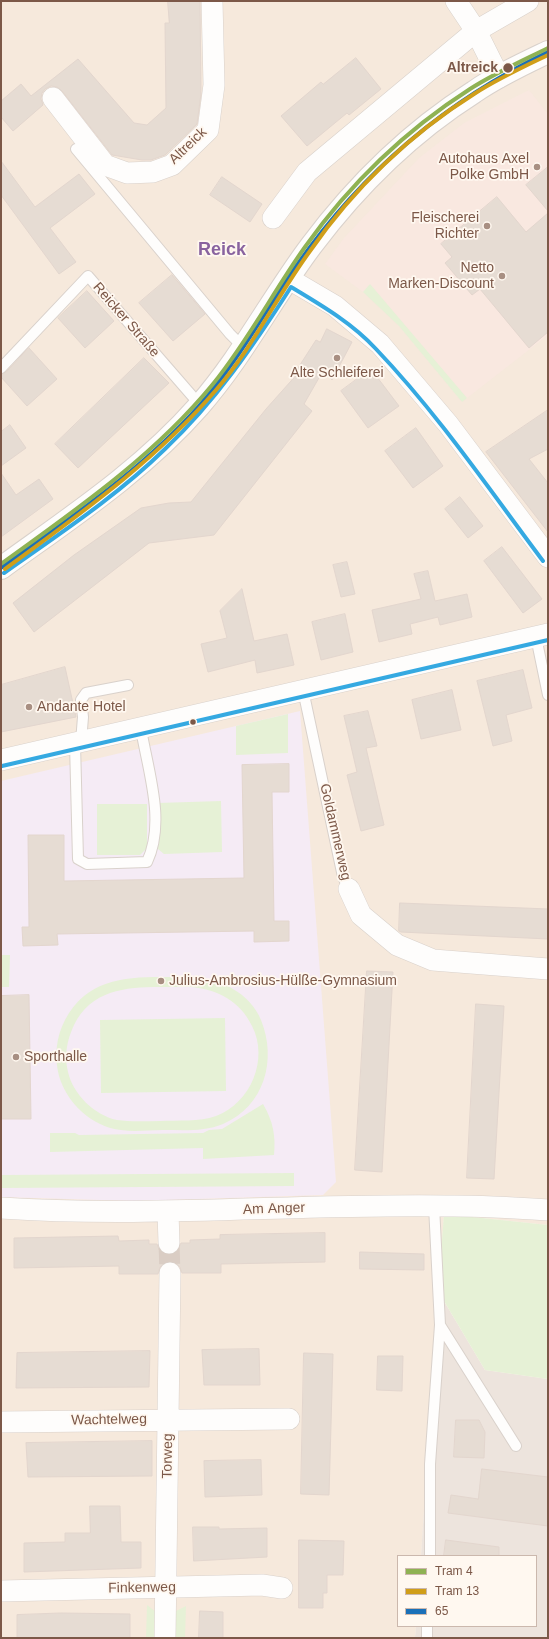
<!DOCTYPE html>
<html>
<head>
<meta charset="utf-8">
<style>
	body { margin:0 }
	#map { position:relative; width:549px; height:1639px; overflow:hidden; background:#f9f4ed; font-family:Helvetica,sans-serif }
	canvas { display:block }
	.frame { position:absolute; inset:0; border:2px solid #7c5848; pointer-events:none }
	.legend { position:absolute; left:397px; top:1555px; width:140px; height:72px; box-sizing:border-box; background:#fff8f0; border:1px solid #cbb8ad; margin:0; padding:5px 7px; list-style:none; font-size:12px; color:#7c5848 }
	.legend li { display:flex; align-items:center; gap:8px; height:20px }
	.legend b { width:20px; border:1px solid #cbb8ad }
</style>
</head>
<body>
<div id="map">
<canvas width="549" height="1639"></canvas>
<div class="frame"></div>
<ul class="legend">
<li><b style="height:5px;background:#8fb253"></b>Tram 4</li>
<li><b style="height:5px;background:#d09e19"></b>Tram 13</li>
<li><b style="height:5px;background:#1a70b8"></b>65</li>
</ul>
</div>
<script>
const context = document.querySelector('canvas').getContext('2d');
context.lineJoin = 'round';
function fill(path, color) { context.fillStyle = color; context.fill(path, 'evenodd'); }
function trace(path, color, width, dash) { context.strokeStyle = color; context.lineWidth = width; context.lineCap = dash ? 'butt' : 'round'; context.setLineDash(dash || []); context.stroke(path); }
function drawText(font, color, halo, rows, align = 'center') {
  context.font = font + ' Helvetica,sans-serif'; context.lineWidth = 3.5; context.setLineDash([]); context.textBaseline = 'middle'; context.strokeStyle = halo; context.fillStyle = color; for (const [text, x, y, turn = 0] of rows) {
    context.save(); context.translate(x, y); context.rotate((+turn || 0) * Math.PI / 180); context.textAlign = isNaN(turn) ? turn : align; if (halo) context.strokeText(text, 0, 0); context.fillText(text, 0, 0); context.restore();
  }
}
const residential = new Path2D(`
	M1,1h547v1224l-104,-11 -23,342h-23v70h18l-1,12h-414z`);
const commercial = new Path2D(`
	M529,90l19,24v221l-86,67 -63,-76 -36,-34 -38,-28 19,-26 75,-80 45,-35z`);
const industrial = new Path2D(`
	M438,1291l47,79 63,9v259h-133l1,-12h120v-70h-115z`);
const education = new Path2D(`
	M300,711l36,471 -13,13 -190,6 -132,-4v-416z`);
const green = new Path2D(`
	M370,284l97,114 -5,4 -63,-76 -36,-34z
	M288,714v39l-52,2v-29z
	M221,801l1,51 -58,2 -6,-5 -1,-46z
	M97,804h50v44l-7,7h-43z
	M1,955h9l-1,32h-8z
	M193,977c28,2 57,16 68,43 16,39 4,86 -38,104 -19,8 -40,6 -60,6 -14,0 -28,2 -42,0 -29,-3 -54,-27 -62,-54 -5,-19 -3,-39 6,-56 27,-51 79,-42 128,-43zM192,987c26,3 48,14 60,39 17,33 -1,77 -36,90 -17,6 -38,4 -56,5 -14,0 -29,1 -43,-1 -23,-5 -44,-26 -49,-48 -4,-17 -1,-32 6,-47 22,-46 76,-37 118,-38z
	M225,1018l1,73 -125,2 -1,-73z
	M263,1104c10,17 13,32 11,51l-71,4v-11l-153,4v-19h25l4,2 124,-2 6,-3 13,-1z
	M294,1173v13l-293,2v-13z
	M444,1214l104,11v154l-63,-9 -47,-79z
	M147,1605l9,7 -1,26h-9z
	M186,1606l-1,32h-9v-27z`);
const building = new Path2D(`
	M168,1h32l1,93 -4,30 -32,31 -14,5h-9l-30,-5 -50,-64 -5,-4 -6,-1 -6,3 -3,4 -1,6 2,6 -30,26 -12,-14v-16l20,-17 10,12 47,-37 56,64 13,2 19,-17 -1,-85h4z
	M356,58l25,31 -32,26 -2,-2 -40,33 -26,-30 40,-34 2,2z
	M1,161l34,46 44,-33 16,20 -45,34 26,34 -17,12 -58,-79z
	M548,167v44l-22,-26z
	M222,177l40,27 -12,18 -40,-27z
	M497,197l29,35 22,-19v119l-19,16 -49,-59 -8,6 -27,-32 7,-6 -11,-13z
	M172,275l33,39 -32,27 -34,-38z
	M87,291l27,30 -29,27 -27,-30z
	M327,329l25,13 -20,38 -8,-11 -20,35 8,7 -98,124 -65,8 -115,89 -21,-29 61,-48 67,-47 28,-5 22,-1 75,-93 33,-37 -3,-1 20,-31 4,2z
	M29,348l28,31 -30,27 -26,-29v-3l5,-2z
	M144,358l25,25 -91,85 -23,-24z
	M371,369l28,37 -31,22 -27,-37z
	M548,410v39l-19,10 19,24v49l-62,-80z
	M10,425l16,23 -25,18v-34z
	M416,428l27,38 -30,22 -28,-37z
	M1,473l15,22 23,-16 14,20 -52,38z
	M460,497l23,29 -15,12 -23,-29z
	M502,547l40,52 -19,14 -39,-52z
	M347,562l8,32 -14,3 -8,-32z
	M428,571l7,30 32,-7 5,23 -32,8 -2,-8 -28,7 2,10 -33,8 -7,-32 49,-11 -7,-25z
	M242,589l12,52 33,-7 7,31 -37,8 -2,-13 -47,12 -7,-28 26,-6 -7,-27z
	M345,614l8,38 -32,8 -9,-38z
	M65,667l11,50 -75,15v-47z
	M523,670l9,38 -26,7 6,26 -19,5 -16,-65z
	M452,690l9,40 -40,9 -9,-39z
	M368,711l9,35 -11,2 18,77 -23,6 -14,-56 10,-3 -13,-56z
	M289,764v28h-17l2,129h15v20l-35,1v-11l-197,3 1,11 -35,1 -1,-19h7l-1,-92h36v46l180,-3 -2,-113z
	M400,903l148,6v30l-147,-7 -2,-1z
	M367,971l26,1 -11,200 -27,-2z
	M29,995l2,124h-30v-123z
	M476,1004l28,2 -10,173 -27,-1z
	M325,1233v29l-104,2v9h-39l-2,-6 -4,-4 -5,-2 -6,1 -5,5 -2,7h-39v-8l-105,2v-30l104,-2 1,5 30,-1v4h8l2,6 5,4 5,1 7,-2 5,-10h9v-3l30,-1v-4z
	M360,1252l64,2v16l-64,-1z
	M259,1349l1,36h-56l-2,-35z
	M150,1351l-1,36 -133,1 1,-35z
	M304,1353l29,1 -4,141 -28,-1z
	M378,1356h25l-1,35 -25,-1z
	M456,1420h23l6,12 -1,26 -30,-1z
	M152,1441v35l-124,1 -2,-34z
	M261,1460l1,35 -57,2 -1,-36z
	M482,1469l66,8v49l-100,-13 3,-18 27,4z
	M90,1506h30l1,36h20v26l-117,4v-29l41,-1v-9h25z
	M193,1527h26v2l48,-1v29l-73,4z
	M299,1540l45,1 -1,34h-16v18h-4v15h-24z
	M446,1540l53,7v9h-55z
	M200,1611l23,1v26h-24z
	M61,1613l69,1v24h-113v-23z`);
const minorTunnel = new Path2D(`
	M169,1243l1,30`);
const service = new Path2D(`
	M76,149l154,185 14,14
	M1,368l87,-92 112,129
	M536,637l12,58
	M303,690l40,187 6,12
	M81,742l2,-25 -2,-17 5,-7 42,-8
	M75,744l3,115 9,5 60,-2c19,-40 1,-91 -6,-133
	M434,1206l6,119 76,121
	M430,1556v-92l10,-139
	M427,1638v-12`);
const minor = new Path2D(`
	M456,1l20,30 23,46
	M53,98l52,67 22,8 26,-1 19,-7 36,-35 6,-45 -2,-84
	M273,218l34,-46 169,-141 52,-30
	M289,279l46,27 45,38 68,80 100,133
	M1,760l547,-126
	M349,889l12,26 36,30 36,15 115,9
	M1,1208c151,10 302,-5 453,-2 32,0 63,2 94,4
	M168,1212l1,31
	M1,1422l288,-3
	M1,1591l261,-6 20,3
	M165,1638l5,-365`);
const tertiary = new Path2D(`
	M1,568c69,-50 141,-97 198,-162 43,-49 73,-108 112,-160 45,-60 100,-114 163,-154 23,-16 49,-28 74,-40`);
const bus1 = new Path2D(`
	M1,568c69,-50 141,-98 198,-162 38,-43 65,-94 98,-141 66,-94 148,-164 251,-213`);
const bus2 = new Path2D(`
	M4,573c55,-39 113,-77 161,-124 50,-47 89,-104 126,-162 30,18 61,36 85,62 62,65 113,140 167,212
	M2,766l546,-126`);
const tram1 = new Path2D(`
	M1,564c75,-54 153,-108 212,-180 35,-43 60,-92 92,-137 44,-62 101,-117 165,-158 25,-16 52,-28 78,-41`);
const tram2 = new Path2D(`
	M5,569c75,-55 150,-108 211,-179 37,-43 61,-94 94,-139 43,-62 100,-117 164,-157 23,-15 49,-27 74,-39`);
const markers = [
	[508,68,5.5,"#7c5848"],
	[537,167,4,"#a88f82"],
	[487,226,4,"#a88f82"],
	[502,276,4,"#a88f82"],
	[337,358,4,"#a88f82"],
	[29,707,4,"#a88f82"],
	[193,722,3.5,"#7c5848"],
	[161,981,4,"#a88f82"],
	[16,1057,4,"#a88f82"]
];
const stopNames = [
	["Altreick",498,68]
];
const streetNames = [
	["Altreick",188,146,-44],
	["Reicker Straße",126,320,49],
	["Goldammerweg",335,832,77],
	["Am Anger",274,1209,-2],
	["Wachtelweg",109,1420,-1],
	["Torweg",168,1456,-89],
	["Finkenweg",142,1588,-1]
];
const poiNames = [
	["Autohaus Axel",529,159],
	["Polke GmbH",529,175],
	["Fleischerei",479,218],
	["Richter",479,234],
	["Netto",494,268],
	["Marken-Discount",494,284],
	["Alte Schleiferei",337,373,"center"],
	["Andante Hotel",37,707,"left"],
	["Julius-Ambrosius-Hülße-Gymnasium",169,981,"left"],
	["Sporthalle",24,1057,"left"]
];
const districtNames = [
	["Reick",222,250]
];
fill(residential, '#f6e9dc');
fill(commercial, '#f9e8e0');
fill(industrial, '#ede4dd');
fill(education, '#f5ebf5');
fill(green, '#e6f1d6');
fill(building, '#e6dcd3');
trace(building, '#e3d6ce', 1);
trace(minorTunnel, '#dacdc4', 21, [21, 10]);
trace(service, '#d9d1cb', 12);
trace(minor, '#d9d1cb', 22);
trace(tertiary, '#d9d1cb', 24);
trace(service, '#fefdfc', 10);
trace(minor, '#fefdfc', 21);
trace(tertiary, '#fefdfc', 22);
trace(bus1, '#1a70b8', 4);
trace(bus2, '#35a9e1', 4);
trace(tram1, '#8fb253', 4);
trace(tram2, '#d09e19', 4);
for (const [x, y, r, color] of markers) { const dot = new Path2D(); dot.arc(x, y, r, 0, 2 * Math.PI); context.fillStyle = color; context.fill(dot); trace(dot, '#fff8f0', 1.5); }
drawText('bold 14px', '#7c5848', '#fff8f0', stopNames, 'right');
drawText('14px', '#7c5848', '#fff8f0', streetNames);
drawText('14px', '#7c5848', '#fff8f0', poiNames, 'right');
drawText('bold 18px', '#89639f', '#fff8f0', districtNames);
</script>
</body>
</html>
